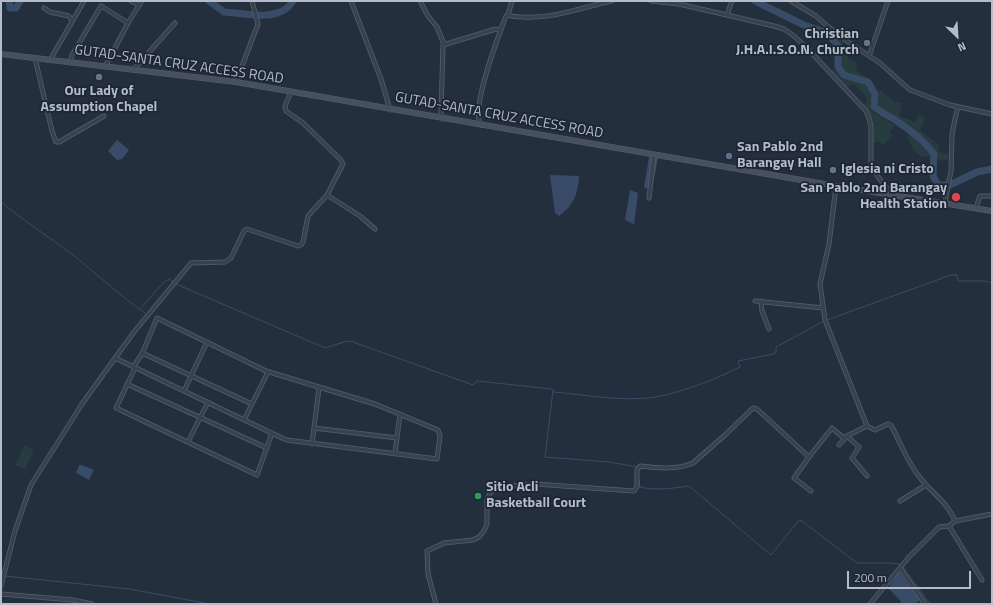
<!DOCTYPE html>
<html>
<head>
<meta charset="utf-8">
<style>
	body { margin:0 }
	#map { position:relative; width:993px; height:605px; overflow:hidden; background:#242f3e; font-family:"Titillium Web",sans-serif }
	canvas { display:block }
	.frame { position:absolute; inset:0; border:2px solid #b4bcc9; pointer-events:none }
	.north { position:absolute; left:937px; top:16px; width:40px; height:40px; -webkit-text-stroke:3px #1d2633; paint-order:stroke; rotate:155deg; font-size:11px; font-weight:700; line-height:16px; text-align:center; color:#b4bcc9 }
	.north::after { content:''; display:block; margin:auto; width:14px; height:18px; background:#b4bcc9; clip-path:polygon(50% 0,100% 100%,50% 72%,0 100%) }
	.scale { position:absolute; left:847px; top:571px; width:124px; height:18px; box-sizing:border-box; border:2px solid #b4bcc9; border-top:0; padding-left:5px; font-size:12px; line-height:14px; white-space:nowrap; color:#b4bcc9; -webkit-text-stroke:3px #1d2633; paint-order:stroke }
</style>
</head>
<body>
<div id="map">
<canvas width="993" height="605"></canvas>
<div class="frame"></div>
<div class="north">N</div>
<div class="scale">200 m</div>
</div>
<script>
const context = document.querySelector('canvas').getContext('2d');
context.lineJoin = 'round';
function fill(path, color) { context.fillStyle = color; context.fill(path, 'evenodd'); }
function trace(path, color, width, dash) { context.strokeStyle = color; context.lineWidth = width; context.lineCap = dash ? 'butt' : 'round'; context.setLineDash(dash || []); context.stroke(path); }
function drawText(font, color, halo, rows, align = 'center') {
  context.font = font + ' "Titillium Web",sans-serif'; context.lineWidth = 3.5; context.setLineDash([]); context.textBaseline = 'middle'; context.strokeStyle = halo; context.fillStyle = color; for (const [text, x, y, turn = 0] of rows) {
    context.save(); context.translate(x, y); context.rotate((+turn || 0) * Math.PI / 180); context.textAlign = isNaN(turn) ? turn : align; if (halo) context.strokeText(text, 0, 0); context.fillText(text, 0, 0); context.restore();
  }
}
const green = new Path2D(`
	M829,31l15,11 -2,4 6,12 9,5 -1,8 16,9 -26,-7 -6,-7 -1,-23z
	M834,70l9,7 23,6 8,11 -5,9 6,11 20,11 -5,8 3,3 -10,9 -4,-3h-7v-15l-9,-21 4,-5 -3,-7 -11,-10 -3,1 -4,3 -15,-16z
	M879,89l16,13 7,1 -3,13 17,6 2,-9 7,5 -5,12 18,14 1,8 10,2v5l-10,2 -3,-10 -26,-26 -16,-7 -3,-4 -9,-3 -4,-3z
	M910,135l22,21 -10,1c-8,-5 -10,-11 -15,-19z
	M25,445l9,5 -9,19 -10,-4z`);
const water = new Path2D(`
	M117,140l12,10 -7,9 -5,1 -9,-9z
	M649,157l9,1 -6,31 -8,-1z
	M550,175l29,1c-1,18 -5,29 -20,40l-4,-3z
	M630,190l8,3 -4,31 -9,-4z
	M79,465h3l12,5 -5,10 -13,-7z
	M899,572l20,27v2l-4,3h-13l-3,-5 -11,-11z`);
const stream = new Path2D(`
	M1,202c23,19 48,35 72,53 24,19 47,41 72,58
	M176,284l149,64 22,-7 6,1 120,43 4,-4 75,8 2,3c33,3 69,10 102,5 27,-5 60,-18 84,-30l-2,-6 35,-7 3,-2v-5l48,-26
	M140,309l24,-27 5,-3 4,3
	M827,320l124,-45h6l1,6h26l8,2
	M553,390l-8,67 64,5 29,5
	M639,480l1,7c15,4 34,1 49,-1l82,69 28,-35 3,1 55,42h32l9,1 2,1
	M903,567l27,37
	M5,576l124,13 81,15`);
const river = new Path2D(`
	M9,1l1,7h6l4,-7
	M209,1l15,11 30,3
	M755,1l49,24 24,8 10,13v21l6,8 24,7 7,12 -1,12c7,8 16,10 24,16 14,9 26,19 36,32l-1,22 5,9h12l27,-13 15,-3
	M258,15c13,1 28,-2 35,-14`);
const minor = new Path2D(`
	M131,1l8,4
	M351,1l30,78 9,31
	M420,1l8,15 9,11 7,17
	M651,1l28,3 48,11
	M732,1l-5,14 47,11 10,3 10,7 12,11 60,64 3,7 2,9v35l2,8 19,25
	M791,1l25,15 10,9 25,19 29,19 30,27 40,15 42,9
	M44,8l6,4 19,4 3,5
	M508,15c5,2 10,2 15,2 32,2 59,-10 89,-16
	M869,56l19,-55
	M35,58l17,73 4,11h3l45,-26
	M50,60l34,-59
	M70,63l2,-8 29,-49 27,17
	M105,67l23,-44 14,-22
	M133,70l42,-47
	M236,82l22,-58 -6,-23
	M443,119l-2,-6 2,-68 53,-16 5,1
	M481,125c-11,-16 18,-90 25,-109l2,-1 4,-14
	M836,186l-7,58 -9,40 5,36 42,106 8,4 13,-6 3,1c9,17 16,36 27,50 11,16 30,27 37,46
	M327,195l33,21 15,13
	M649,198l5,-43
	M945,203l4,-23 2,-8 1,-37 3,-16 3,-12
	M976,208l4,-12h12
	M755,301l68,7
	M761,301l1,10 7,18
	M142,353l110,51
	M115,358l169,81 3,1 150,19 3,-23 -2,-6 -63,-26 -109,-33 -109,-53 -15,36 -9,13
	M135,368l-19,40 141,67 15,-42
	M127,384l140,64
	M184,391l23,-49
	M244,420l24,-48
	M314,428l83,10
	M847,436l12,11 -7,11 15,18
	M188,442l20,-40
	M312,444l7,-56
	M839,445l8,-9 20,-10
	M395,454l5,-40
	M809,457l-15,21 17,13
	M900,501l26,-16
	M949,526l33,54
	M900,568l25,36
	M1,586l14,-55 16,-46 51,-81 33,-46 19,-26 57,-69 34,-1 6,-4 13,-27 3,-2 51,17 3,-1 2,-3 5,-26 19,-21 16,-31 -2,-4 -38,-37 -17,-12 -1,-5 6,-14
	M1,594l72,6 19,4
	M436,604l-8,-30 -1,-23 17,-8 29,-3 6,-3 5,-6 3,-7v-24l3,-7 7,-6 38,-3 99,7 3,-4v-17l3,-4c17,2 37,4 53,-3l32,-28 28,-27 4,1 52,48 23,-29 13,11
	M870,604l39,-47 30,-30 10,-1 6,-5 37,-7`);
const secondary = new Path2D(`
	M1,54l235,28 600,104 156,25`);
const markers = [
	[867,43,4,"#6b7280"],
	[99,77,4,"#6b7280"],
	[729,156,4,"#5c6f8a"],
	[833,170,4,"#6b7280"],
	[956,197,5,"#e0444e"],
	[478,496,4,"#2e9e5b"]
];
const poiNames = [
	["Christian",859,35,"right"],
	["J.H.A.I.S.O.N. Church",859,51,"right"],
	["Our Lady of",99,92,"center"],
	["Assumption Chapel",99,108,"center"],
	["San Pablo 2nd",737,148],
	["Barangay Hall",737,164],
	["Iglesia ni Cristo",841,170],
	["San Pablo 2nd Barangay",947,189,"right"],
	["Health Station",947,205,"right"],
	["Sitio Acli",486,488],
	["Basketball Court",486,504]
];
const streetNames = [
	["GUTAD-SANTA CRUZ ACCESS ROAD",179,65,8],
	["GUTAD-SANTA CRUZ ACCESS ROAD",499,116,10]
];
fill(green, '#263c3f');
fill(water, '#394c67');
trace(stream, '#394c67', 1);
trace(river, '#394c67', 7);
trace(minor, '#565f6c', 5);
trace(secondary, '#565f6c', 6);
trace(minor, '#38414e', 3.5);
trace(secondary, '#465061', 5);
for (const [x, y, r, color] of markers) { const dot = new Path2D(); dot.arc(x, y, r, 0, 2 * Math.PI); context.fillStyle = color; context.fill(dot); trace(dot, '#1d2633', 1.5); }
drawText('bold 14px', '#b4bcc9', '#1d2633', poiNames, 'left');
drawText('14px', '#b4bcc9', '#1d2633', streetNames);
</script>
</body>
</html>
